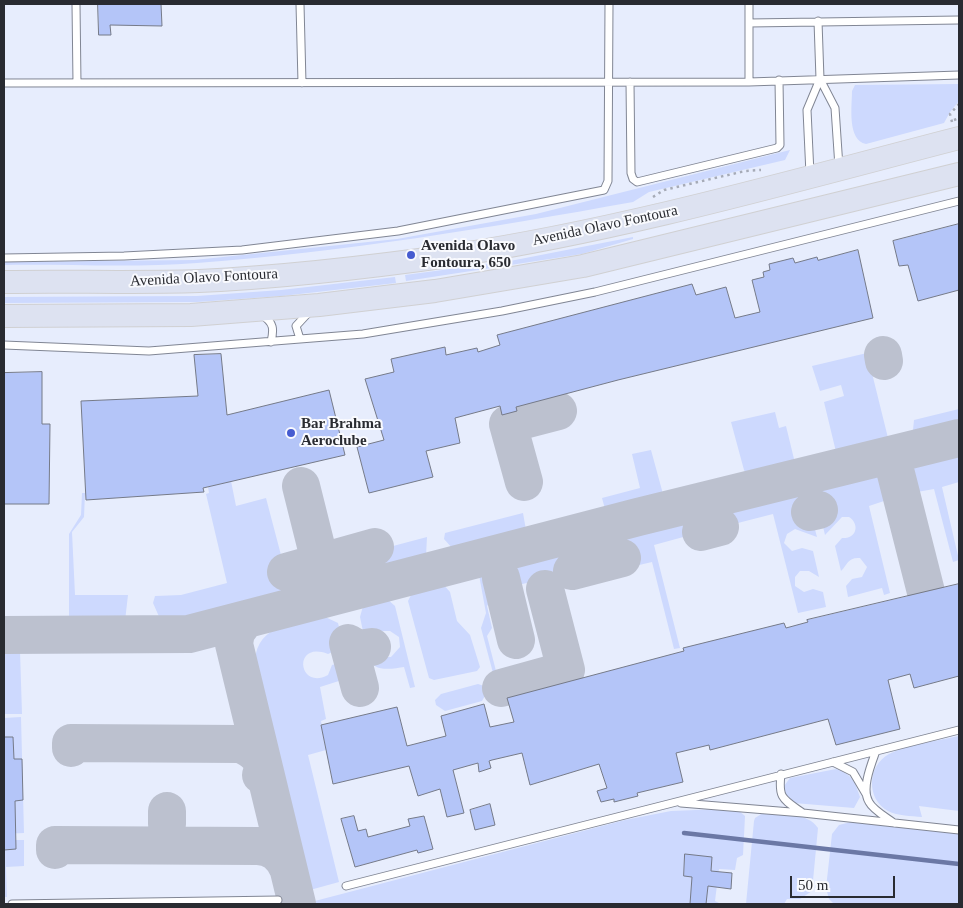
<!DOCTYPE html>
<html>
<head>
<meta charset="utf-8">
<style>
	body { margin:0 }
	#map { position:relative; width:963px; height:908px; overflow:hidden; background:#e7edfd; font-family:"Times New Roman",serif }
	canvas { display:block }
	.frame { position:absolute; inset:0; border:5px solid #292b31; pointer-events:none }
	.scale { position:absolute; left:790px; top:876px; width:105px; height:22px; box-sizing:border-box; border:2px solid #292b31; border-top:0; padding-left:6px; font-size:15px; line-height:18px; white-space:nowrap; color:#292b31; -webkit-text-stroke:4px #f9fafe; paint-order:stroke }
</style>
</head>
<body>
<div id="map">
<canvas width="963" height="908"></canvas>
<div class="frame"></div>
<div class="scale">50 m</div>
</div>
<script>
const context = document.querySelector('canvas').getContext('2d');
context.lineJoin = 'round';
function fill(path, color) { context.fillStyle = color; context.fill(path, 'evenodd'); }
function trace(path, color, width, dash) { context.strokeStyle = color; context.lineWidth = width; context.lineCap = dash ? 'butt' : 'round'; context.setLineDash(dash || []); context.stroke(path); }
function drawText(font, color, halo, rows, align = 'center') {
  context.font = font + ' "Times New Roman",serif'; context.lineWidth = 4; context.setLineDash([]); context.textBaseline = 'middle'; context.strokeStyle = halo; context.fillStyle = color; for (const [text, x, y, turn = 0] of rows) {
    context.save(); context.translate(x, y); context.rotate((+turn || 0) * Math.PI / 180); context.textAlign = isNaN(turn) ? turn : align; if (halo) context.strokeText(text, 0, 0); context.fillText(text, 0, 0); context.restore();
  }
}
const green = new Path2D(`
	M959,84v17l-9,11 -6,11 -78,21c-19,-4 -14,-38 -14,-53l3,-6z
	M790,150l-5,10 -136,32 -16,10c-145,26 -289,50 -436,61 -64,5 -129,1 -193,2v-3l190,-2 203,-21 139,-25z
	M633,237v2l-51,15 -176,27 -1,-6 105,-14z
	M395,277l1,6 -114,13 -85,6 -193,1v-6l193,-1 84,-6z
	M867,353l22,89 -52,14 -13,-54 20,-6 -3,-11 -21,6 -8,-25z
	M959,409v19l-38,8 -8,-6 1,-10z
	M775,412l4,16 7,-2 9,37 -2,4 -37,9h-8l-4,-6 -13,-48z
	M651,450l12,44 -58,15 -3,-11 38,-10 -8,-34z
	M954,451l5,3v28l-17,5 17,73 -6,2 -19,-73 -17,3c-8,-7 -10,-21 -5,-31z
	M871,470h4c10,6 14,21 9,31l-15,5 21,87 -6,2 -2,-7 -34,9 -2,-11 6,-7 10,-2 5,-10 -7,-9c-12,-1 -12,6 -19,13l-6,-25 7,-8c15,1 18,-14 7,-21h-7l-17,18 -11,-46 5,-5z
	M231,481l5,25 30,-8 25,95 -103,27 -27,1 -8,-18 2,-7 26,-1 46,-12 -21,-89 3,-1 -1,-6z
	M795,490l10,2 12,45 -22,-8 -8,5 -3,9 8,8 10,-3 11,3 6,26 -10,-6h-9l-5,6v9l9,6 9,-3 10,3 3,15 -28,6 -25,-99 -43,11 -8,-4 -1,-6 3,-6z
	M82,493h3l-1,24 -12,15 3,63h53l-3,26h-56v-87l12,-19z
	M523,513l3,17 -73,19 -9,-10 1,-6z
	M687,518h4l7,7v8l-44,12 26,103 -6,1 -22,-87 -17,4 -9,-2 -5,-7 -2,-12 7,-10z
	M427,537l-1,19 -43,12 -5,-18z
	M560,553c11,6 16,20 7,30l-29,7 -3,-9 -21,5 -2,-11 4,-11z
	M481,573c9,7 13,17 10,28l-4,5 5,22 -5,8 16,62 -3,1 -19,-71 5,-15 -7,-38z
	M442,583l8,9 7,29 13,14 10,32 -3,4 -43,9 -5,-2 -21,-77 5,-10z
	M386,598l9,8 20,81 -5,1 -6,-21c-12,2 -34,6 -35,-12l6,-2 7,4h9l9,-10 -1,-10 -9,-6h-11l-7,10h-7l-5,-24 3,-11z
	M321,615l17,8 6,24 -16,7c-36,-14 -30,37 0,21l4,-10 14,-4 3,5 -7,14 -22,7 6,32 -5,2 5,29 -18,5 31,127 -29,8 -55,-230c3,-35 38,-37 66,-45z
	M4,651h16l2,63h-18z
	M478,684l6,2 2,8 -4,7 -37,10 -9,-6 -1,-5 6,-6z
	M21,717l3,116 -20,1v-116z
	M959,736v75l-40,-5 3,11c-11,-1 -24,-1 -34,-6 -22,-12 -21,-45 1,-57 20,-10 48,-13 70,-18z
	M836,769c16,5 19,13 24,28l-6,11 -60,-5 -8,-8 -2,-9 6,-8z
	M721,809l18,2 6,5 -2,39 -6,3 -2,12 -16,-1 -4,32 6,3h-410v-2l314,-82 46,-9z
	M763,813c17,2 45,-1 55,15l-6,63 -12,8h-13l-3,5h-38l8,-83 1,-3z
	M851,822l108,12v70l-126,-1 -4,-4 -3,-11 6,-54 7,-9z
	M4,840h20v26l-18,1 1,30h-3z`);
const stream = new Path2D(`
	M684,833l275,31`);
const taxiway = new Path2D(`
	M883,355l1,6
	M894,466l32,126
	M524,482l-16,-58 50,-13
	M301,486l19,76
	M810,512l9,-2
	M701,532l19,-5
	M572,571l50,-13
	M286,572l89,-25
	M501,578l15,62
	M245,620l-9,12 -2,12 63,260
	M4,635l185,-1 449,-117 321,-79
	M360,688l-12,-45 10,6 14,-2
	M501,688l65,-18 -21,-81
	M71,748v-5l169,1c14,5 27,16 21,31
	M167,811v13
	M55,850v-5l203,1c15,1 24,9 30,22`);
const building = new Path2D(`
	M98,4h63l1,22 -52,-1 1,10h-12z
	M959,224v66l-41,11 -10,-36 -9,1 -6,-25z
	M858,250l15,68 -255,62 -102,27 1,4 -15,4 -2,-9 -45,12 5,25 -34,8 7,26 -64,16 -12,-46 27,-7 -19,-61 29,-7 -3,-13 54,-12 1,8 31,-7 1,4 22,-7 -3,-10 195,-51 4,11 30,-8 9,31 25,-6 -8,-32 12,-3 -1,-5 7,-2 -1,-6 24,-6 2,5 22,-6 1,3z
	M221,354l6,61 102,-25 16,65 -142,33 1,4 -118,8 -5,-99 117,-5 -4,-41z
	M42,372v52h8l-1,80h-45v-131z
	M959,584v92l-45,12 -4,-14 -22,6 12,49 -64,16 -8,-26 -118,31 -1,-5 -33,8 7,29 -46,11 1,3 -24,6v-3l-13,3 -4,-11 10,-3 -8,-24 -69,21 -8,-32 -30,7 -3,1 2,7 -12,4 -1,-9 -25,7 11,43 -17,4 -7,-28 -22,7 -9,-30 -76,18 -12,-59 76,-18 10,39 39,-10 -5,-20 43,-12 6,23 24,-5 -7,-24 177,-47 -1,-3 101,-25 2,5 22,-6 -1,-2z
	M4,737h9l1,22h8l1,41 -8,1 1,48 -12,1z
	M490,804l5,21 -20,5 -5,-20z
	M354,816l4,15 8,-2 2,8 42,-11 -2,-7 16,-3 9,33 -15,4 -1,-3 -62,17 -14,-48z
	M685,854l27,3 -1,14 21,2 -1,16 -23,-3 -2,18h-16l2,-27 -8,-1z`);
const path = new Path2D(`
	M954,120l5,-2
	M952,122l-2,-8 9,-10
	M653,197l11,-7 81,-19 16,-1`);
const lane = new Path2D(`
	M76,4l1,79
	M300,4l2,79
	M749,23l210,-3
	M820,79l15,29 4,59
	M630,82l1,91 2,6 4,3 140,-34 3,-3 -1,-65
	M749,82v-78
	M4,83l745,-1 210,-7
	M810,174l-3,-64 13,-31 -2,-58
	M4,258l120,-2 118,-6 156,-19 206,-41 4,-9 1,-177
	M262,315c12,8 12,14 9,27
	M300,339l-4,-13 13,-14
	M4,345l145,6 214,-17 139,-23 93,-19 364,-91
	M876,751c-5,14 -15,38 -7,51 4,8 17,15 25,21
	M833,762l20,10 13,22
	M781,774c-3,25 2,25 22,39
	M681,803l122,10 156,17
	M346,886l613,-156
	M12,904l266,-4`);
const primary = new Path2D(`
	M4,282c65,-1 130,1 195,-1 86,-4 172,-14 257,-26 170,-26 337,-74 503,-117
	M4,316l187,-1 128,-10 116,-14 148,-25 376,-92`);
const markers = [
	[411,255,5,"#465cd0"],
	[291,433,5,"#465cd0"]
];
const streetNames = [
	["Avenida Olavo Fontoura",605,226,-12],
	["Avenida Olavo Fontoura",204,278,-3]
];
const poiNames = [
	["Avenida Olavo",421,246],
	["Fontoura, 650",421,263],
	["Bar Brahma",301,424],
	["Aeroclube",301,441]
];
fill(green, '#cdd9fe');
trace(stream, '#6b78a5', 4.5);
trace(taxiway, '#bcc1cf', 38);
fill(building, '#b4c5f8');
trace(building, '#757a88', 1);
trace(lane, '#818694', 9);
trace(primary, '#d0d0d2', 24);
trace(path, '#a6abb7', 2.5, [2.5, 4]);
trace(lane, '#fff', 7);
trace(primary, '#dde2f1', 22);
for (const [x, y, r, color] of markers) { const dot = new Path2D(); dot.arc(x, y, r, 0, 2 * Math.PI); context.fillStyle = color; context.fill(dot); trace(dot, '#f9fafe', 2); }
drawText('15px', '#292b31', '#f9fafe', streetNames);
drawText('bold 15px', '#292b31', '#f9fafe', poiNames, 'left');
</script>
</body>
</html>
